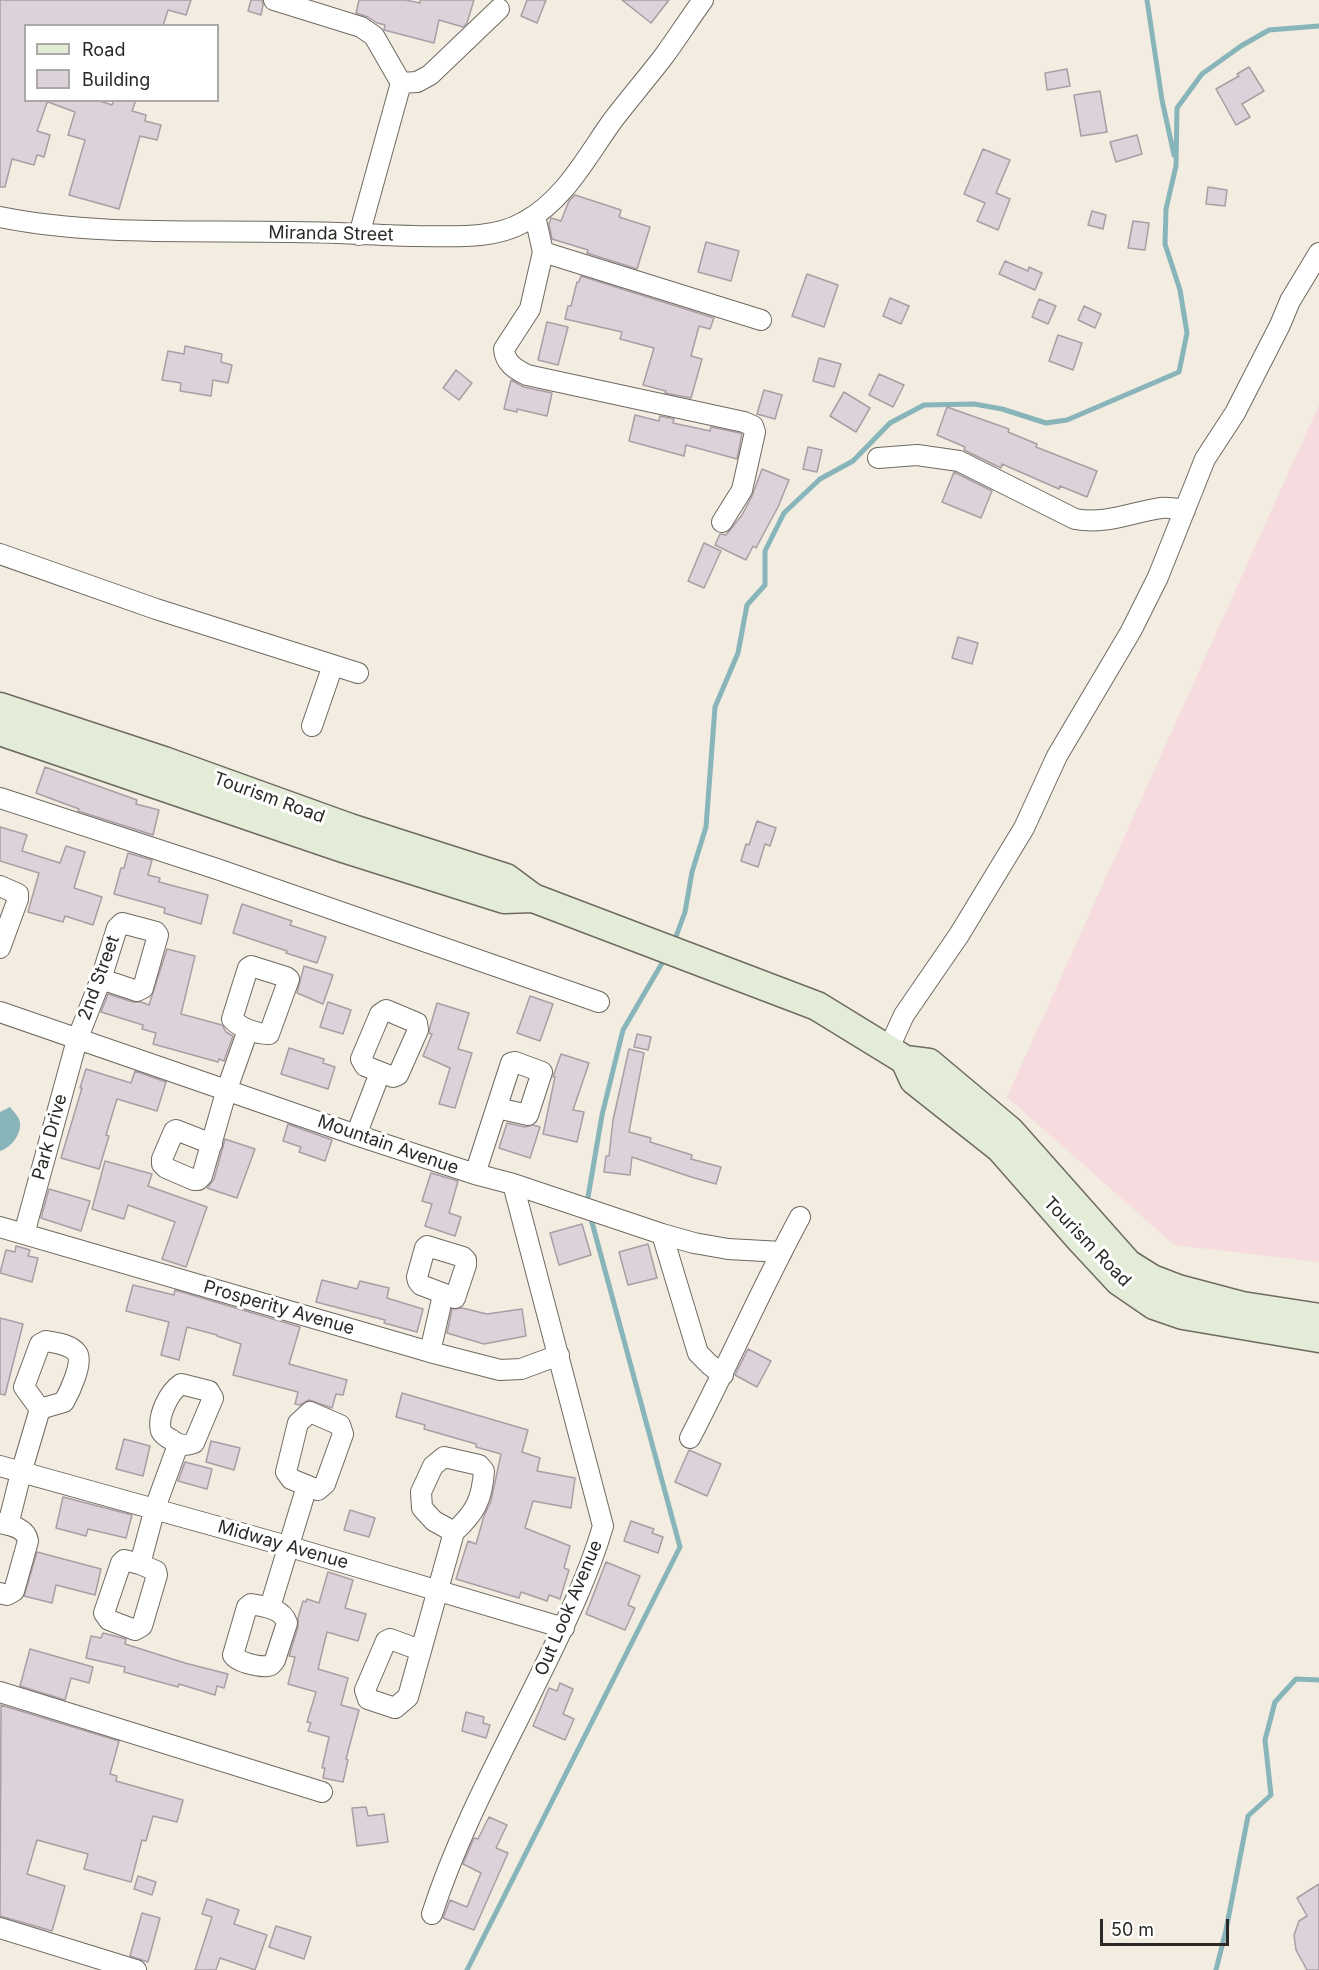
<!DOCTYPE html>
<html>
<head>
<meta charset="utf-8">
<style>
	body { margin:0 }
	#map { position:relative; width:1319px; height:1970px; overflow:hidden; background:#f2ece1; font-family:Inter,sans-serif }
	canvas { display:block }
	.legend { position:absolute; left:24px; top:24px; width:195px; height:78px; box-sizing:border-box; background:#fff; border:2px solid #aaa9a8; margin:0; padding:8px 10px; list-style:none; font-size:18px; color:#2b2925 }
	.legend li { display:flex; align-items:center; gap:12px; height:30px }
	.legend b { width:30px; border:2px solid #aaa9a8 }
	.scale { position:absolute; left:1100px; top:1919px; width:129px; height:27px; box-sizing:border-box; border:3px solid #2b2925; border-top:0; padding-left:8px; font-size:18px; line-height:21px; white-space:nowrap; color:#2b2925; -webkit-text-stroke:4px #fff; paint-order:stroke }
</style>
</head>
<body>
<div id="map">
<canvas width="1319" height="1970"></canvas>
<ul class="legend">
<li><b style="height:8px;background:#e2ecd7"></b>Road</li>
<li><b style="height:16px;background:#ddd2d9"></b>Building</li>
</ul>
<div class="scale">50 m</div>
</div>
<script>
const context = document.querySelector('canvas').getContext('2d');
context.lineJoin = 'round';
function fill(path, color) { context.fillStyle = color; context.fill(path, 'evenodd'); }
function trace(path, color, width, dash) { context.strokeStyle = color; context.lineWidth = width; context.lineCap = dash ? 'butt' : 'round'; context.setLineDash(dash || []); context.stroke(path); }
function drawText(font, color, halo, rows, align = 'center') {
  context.font = font + ' Inter,sans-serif'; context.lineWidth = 6; context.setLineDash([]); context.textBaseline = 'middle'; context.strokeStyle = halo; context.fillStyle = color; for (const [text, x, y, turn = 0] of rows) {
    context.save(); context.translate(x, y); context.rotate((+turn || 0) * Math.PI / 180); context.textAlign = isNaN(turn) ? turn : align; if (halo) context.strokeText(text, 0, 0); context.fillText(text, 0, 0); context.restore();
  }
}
const industrial = new Path2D(`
	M1319,405v857l-145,-17 -167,-148z`);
const water = new Path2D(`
	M10,1107c3,4 7,8 9,12 5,13 -8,29 -19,32v-39z`);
const stream = new Path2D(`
	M1147,0l15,100 12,55
	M674,942l11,-30 7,-40 14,-45 9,-120 23,-54 9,-48 18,-20v-34l19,-38 36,-34 33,-18 37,-38 34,-18 50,-1 28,5 44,14 21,-3 112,-48 8,-39 -7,-43 -15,-46 1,-35 10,-43 1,-58 25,-34 39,-28 28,-16 50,-4
	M587,1203l15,-88 21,-85 42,-72
	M467,1970l213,-423 -90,-332
	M1216,1970l10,-40 22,-114 23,-21 -6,-55 10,-38 21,-23 23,1`);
const building = new Path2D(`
	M0,0h191l-5,15 -18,-5 -5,16h-137v74h22l-11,31 13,4 -6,22 -7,-2 -3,10 -22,-6 -7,28h-5z
	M251,0h11l1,5 -2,10 -13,-4z
	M359,0h47l14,3v-3h54l-7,23 -4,4 -24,-7 -5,23 -50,-13 1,-5 -8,-2 -9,-6 -12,-4z
	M527,0h19l-9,23 -16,-7z
	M622,0h47l-18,23z
	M1249,67l15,24 -22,13 8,13 -14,8 -20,-36 23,-13 -2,-2z
	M1067,69l3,17 -23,4 -2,-17z
	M1100,91l7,41 -26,4 -7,-41z
	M49,100h48l15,5 2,-5h22l-4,11 14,4 -1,6 16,4 -4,15 -17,-4 -21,73 -50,-14 16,-55 -17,-5 7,-23 -27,-10z
	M1137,135l5,19 -26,8 -6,-20z
	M983,149l27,11 -14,33 14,6 -12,31 -21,-9 8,-18 -21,-9z
	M1208,187l19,3 -2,16 -19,-2z
	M575,195l46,15 -2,7 31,10 -13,42 -50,-16 1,-3 -36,-11 -3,-15 2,-6 10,3 8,-20z
	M1092,211l14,4 -3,14 -15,-4z
	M1133,221l16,2 -4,27 -17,-2z
	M706,242l33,9 -8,30 -33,-9z
	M1005,261l23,10 1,-4 13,6 -7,17 -36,-16z
	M807,274l31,11 -14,42 -32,-11z
	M581,276l133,42 -4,11 -11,-3 -8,30 11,3 -11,39 -26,-5 1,-2 -23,-6 11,-37 -34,-9 2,-7 -57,-13 3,-13h3l6,-24h2z
	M890,298l19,8 -8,18 -18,-8z
	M1039,299l17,7 -8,18 -16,-7z
	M1084,306l17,8 -6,14 -17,-8z
	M547,322l21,5 -10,38 -20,-5z
	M1058,335l24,8 -9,27 -24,-9z
	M185,346l37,8 -1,8 11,3 -4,18 -15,-3 -2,16 -31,-5 1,-8 -19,-3 6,-29 16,3z
	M819,358l22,6 -7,23 -21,-6z
	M456,370l16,13 -13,17 -16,-12z
	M879,374l25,11 -11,22 -24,-12z
	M511,380l13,7 28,6 -5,23 -30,-7v3l-13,-3z
	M764,390l18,5 -7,24 -18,-5z
	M844,392l26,16 -14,24 -26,-16z
	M947,407l62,22 -1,3 29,12 -1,3 61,24 -10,26 -27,-11 -1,3 -57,-25 -1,4 -37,-18 1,-3 -28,-12z
	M635,415l24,6 1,-5 14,3 -1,4 37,8 1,-4 29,6 2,1 -5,25 -51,-14 -2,11 -55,-15z
	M808,447l14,3 -5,22 -14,-3z
	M762,469l27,11 -11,27 -22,41 -3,-2 -7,14 -31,-15 5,-11 6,1 16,-20 10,-19z
	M954,472l38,19 -11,27 -39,-16z
	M704,543l17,8 -17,37 -16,-7z
	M958,637l20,6 -6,21 -20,-6z
	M45,767l92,33 -1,4 23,6 -6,25 -75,-24 1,-2 -43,-16z
	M757,821l19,7 -6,18 -5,-2 -7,23 -17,-6 5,-17 3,1z
	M0,827l27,8 -5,16 38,12 6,-17 19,6 -11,36 28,9 -9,28 -28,-9 -2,6 -35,-10 11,-39 -39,-12z
	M128,853l24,7 -4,15 12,3 -1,4 49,13 -7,29 -37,-11 1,-5 -51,-14 7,-26h3z
	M242,904l50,17 -2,4 36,12 -9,26 -31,-10 1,-2 -54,-18z
	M167,949l28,7 -14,58 41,11 4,7 7,4 -9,25 -5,-2 -1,3 -65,-18 3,-11 -14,-4 1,-4 -42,-13 7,-18 25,8h8l8,3z
	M304,966l29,9 -10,29 -26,-11z
	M530,996l23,8 -13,37 -23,-8z
	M328,1002l23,8 -8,24 -23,-7z
	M437,1003l32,10 -11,36 14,4 -17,55 -16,-4 11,-36 -27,-12 9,-22 -3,-1 1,-6z
	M637,1034l14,3 -3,13 -14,-3z
	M289,1048l35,11 -1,4 12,4 -7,22 -47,-15z
	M629,1049l15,4 -15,79 22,6 -1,4 42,13 -1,4 30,8 -5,17 -25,-7 -59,-20 -2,18 -26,-3 2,-16h3l4,-36z
	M561,1054l28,9 -16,47 11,2 -7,30 -34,-8 12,-57h-2z
	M86,1069l45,14 4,-12 31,11 -9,29 -40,-12 -11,36 3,1 -10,33 -38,-11 21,-70h-2z
	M507,1123l18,4 8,-2 7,2 -10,31 -31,-10z
	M288,1124l44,16 -7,21 -26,-9 2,-5 -18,-6z
	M225,1139l30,10 -18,49 -30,-10 7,-9z
	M105,1161l47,13 -4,12 59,21 -21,60 -24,-8 13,-37 -47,-17 -4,14 -32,-10z
	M431,1173l27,8 -9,32 12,4 -6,19 -30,-10 7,-22 -10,-3z
	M49,1189l41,12 -9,30 -40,-13z
	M582,1224l9,31 -32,10 -9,-32z
	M648,1244l9,34 -29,7 -9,-33z
	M16,1246l14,4 -2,6 10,2 -6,24 -32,-9 6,-23 9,2z
	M322,1280l35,9 3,-8 29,7 -2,10 36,11 -6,23 -33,-9 1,-3 -69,-18z
	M133,1285l41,10 1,-5 125,37 -11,37 58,16 -4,15 -7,-1 -4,14 -23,-8 -9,5 -5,-1 3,-12 -65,-17 8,-31 -24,-8v-1l-30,-8 -8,33 -18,-5 8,-33 -43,-11z
	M462,1308l25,6 35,-5 4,27 -42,8 -37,-11 5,-24z
	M0,1318l23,6 -18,71 -5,-1z
	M748,1349l23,12 -14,26 -22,-12z
	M402,1393l126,37 -6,22 18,6 -3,13 38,7 -4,30 -38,-7 -8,27 45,18 -6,22 5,2 -9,29 -11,-4 -2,6 -26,-9 -2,6 -63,-19 12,-38 8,3 8,-28 7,-15 10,-47 -25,-7v-3l-52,-15 1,-4 -29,-8z
	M124,1439l26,7 -7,30 -27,-7z
	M211,1441l29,7 -6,22 -28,-8z
	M689,1450l32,14 -14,32 -32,-14z
	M185,1462l27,7 -5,20 -29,-8z
	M63,1497l69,18 -6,23 -38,-9 -2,7 -30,-8z
	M350,1510l25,8 -6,19 -25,-7z
	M631,1521l23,8 -2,4 11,4 -5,16 -34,-12z
	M37,1552l64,17 -6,26 -39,-10 -4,18 -28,-7z
	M606,1562l34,14 -12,29 7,3 -10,22 -39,-16z
	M328,1572l25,8 -8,28 21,6 -8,27 -31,-9 -9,37 30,9 -7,27 18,5 -13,49 2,1 -5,22 -20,-4 2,-10h-3l7,-31 -21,-6 3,-8 -4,-1 9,-30 -28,-8 7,-27 -6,-1 9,-29v-9l5,-17 3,1 1,-3 12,4z
	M103,1633l23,6 -1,5 60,19 43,11 -4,14 -7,-2 -2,9 -36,-11 -1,3 -54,-15 1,-5 -39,-9 5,-22 10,2z
	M30,1649l63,18 -4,16 -18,-5 -6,22 -45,-14z
	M560,1683l13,6 -10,25 11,5 -9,21 -32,-14 16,-38 8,3z
	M1,1705l118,36 -9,33 7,2 -1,5 67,19 -6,22 -24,-6 -7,25 -4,-1 -11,42 -47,-13 4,-15 -51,-14 -10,34 38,12 -13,45 -52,-15z
	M466,1712l18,5 -1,6 7,2 -4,13 -24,-7z
	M366,1807l2,9 16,-2 4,28 -31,4 -5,-38z
	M489,1817l18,8 -11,23 12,5 -34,77 -31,-12 7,-18 17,7 14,-34 -18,-9 11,-26 4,1z
	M138,1876l18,6 -4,13 -18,-6z
	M1319,1884v86h-12l-11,-20 -2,-15 5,-14 8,-5 -10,-18z
	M207,1899l32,11 -5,14 33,11 -12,35 -35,-12 -4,12h-21l17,-53 -10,-3z
	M142,1913l18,5 -12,44 -18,-6z
	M276,1926l35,11 -7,22 -35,-12z`);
const street = new Path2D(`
	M274,0l87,27 13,9 27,47 16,-1 13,-7 69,-66
	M535,216l8,36 218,68
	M0,217c95,19 194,13 290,15 43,0 85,3 127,4 35,0 76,4 107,-14 41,-22 63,-66 89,-102 17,-22 34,-42 51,-64 13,-18 26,-38 39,-56
	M359,235l42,-152
	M543,252l-13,57 -26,40c1,14 11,20 23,26l217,47 9,4 2,6 -13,58 -20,32
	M878,458l39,-3 42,6 116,58c31,6 57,-7 86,-11 8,-1 17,1 24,2
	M0,554l156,55 202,64
	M312,726l21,-61
	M0,798l217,71 382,133
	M0,886l18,8v5l-18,49
	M251,966l35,11 3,2 -20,55c-13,0 -29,-6 -37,-15l16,-51z
	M386,1010l31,13 1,7 -20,45 -5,2 -28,-11 -4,-7 19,-45z
	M0,1012l356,123 119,39 38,10 149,50 32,9 34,6 54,3
	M888,1050l16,-35 55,-80 65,-107 33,-72 74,-125 27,-54 47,-118 30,-46 45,-88 10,-24 29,-48
	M356,1135l24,-62
	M212,1144l-36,-14 -2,1 -12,28v5l4,4 28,12h4l4,-4 25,-87 21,-59
	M475,1174l36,-111 4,-1 27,10 -14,43 -31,-7
	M0,1227l430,125 70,18 21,-1 38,-14
	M24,1234l53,-194 24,-61 16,-51 5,-5 34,9 2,3 -15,53 -6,3 -36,-12
	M662,1234l36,119 12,12 13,10
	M427,1246l36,11 3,3v5l-11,33 -34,-13 -3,-4 -1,-4 8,-29z
	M46,1341c10,2 24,3 31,12 7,9 -8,40 -13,49l-24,7 -16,-22 16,-43z
	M430,1352l13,-57
	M181,1384l28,7 4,7 -19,45c-8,3 -15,3 -22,-3 -4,-2 -9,-5 -11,-9 -4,-15 8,-39 20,-47z
	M310,1412l30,13 3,9 -18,50 -7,6 -27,-11 -5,-7 12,-49z
	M690,1438c38,-73 71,-149 110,-221
	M0,1466l287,80 277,82
	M0,1523c11,2 26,5 28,18l-14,50 -7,4 -7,-2
	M8,1525l13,-52 19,-64
	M124,1560l16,4 16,7 1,4 -15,51 -7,4 -26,-10 -5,-7 17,-50z
	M140,1564l15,-56 23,-63
	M251,1604c14,3 31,4 36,19l-12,37c-3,4 -4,6 -8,6 -9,1 -30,-4 -34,-11l14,-48z
	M270,1607l37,-121
	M420,1650l-30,-11 -4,2 -21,49 3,9 27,9 13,-11 46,-165c21,-19 28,-32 30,-61l-5,-6 -35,-8 -11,9 -12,26 1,16 12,13 20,11
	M0,1692l322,100
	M432,1914c28,-87 74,-168 113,-249 22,-45 44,-91 58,-139l-90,-342
	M0,1928l136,42`);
const secondary = new Path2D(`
	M0,707l164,54 186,67 156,50 27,20 284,108 88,54 24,3 81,68 118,133 24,15 26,10 64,17 77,12
	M0,731l346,118 158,50 29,-1
	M905,1060l9,20 86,68 80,91 39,42 35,24 29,10 136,23`);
const streetNames = [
	["Miranda Street",331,234,1],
	["Tourism Road",269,798,20],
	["2nd Street",99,978,-70],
	["Park Drive",50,1137,-75],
	["Mountain Avenue",388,1145,19],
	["Tourism Road",1087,1242,46],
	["Prosperity Avenue",279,1308,16],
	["Midway Avenue",283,1545,16],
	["Out Look Avenue",569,1608,-67]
];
fill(industrial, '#f6dbdf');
fill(water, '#88b5ba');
trace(stream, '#88b5ba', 5);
fill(building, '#ddd2d9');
trace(building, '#a99ea4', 1.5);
trace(street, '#6f6a61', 22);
trace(secondary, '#6f6a61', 31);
trace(street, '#fff', 20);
trace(secondary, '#e2ecd7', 28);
drawText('18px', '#2b2925', '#fff', streetNames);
</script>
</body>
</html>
